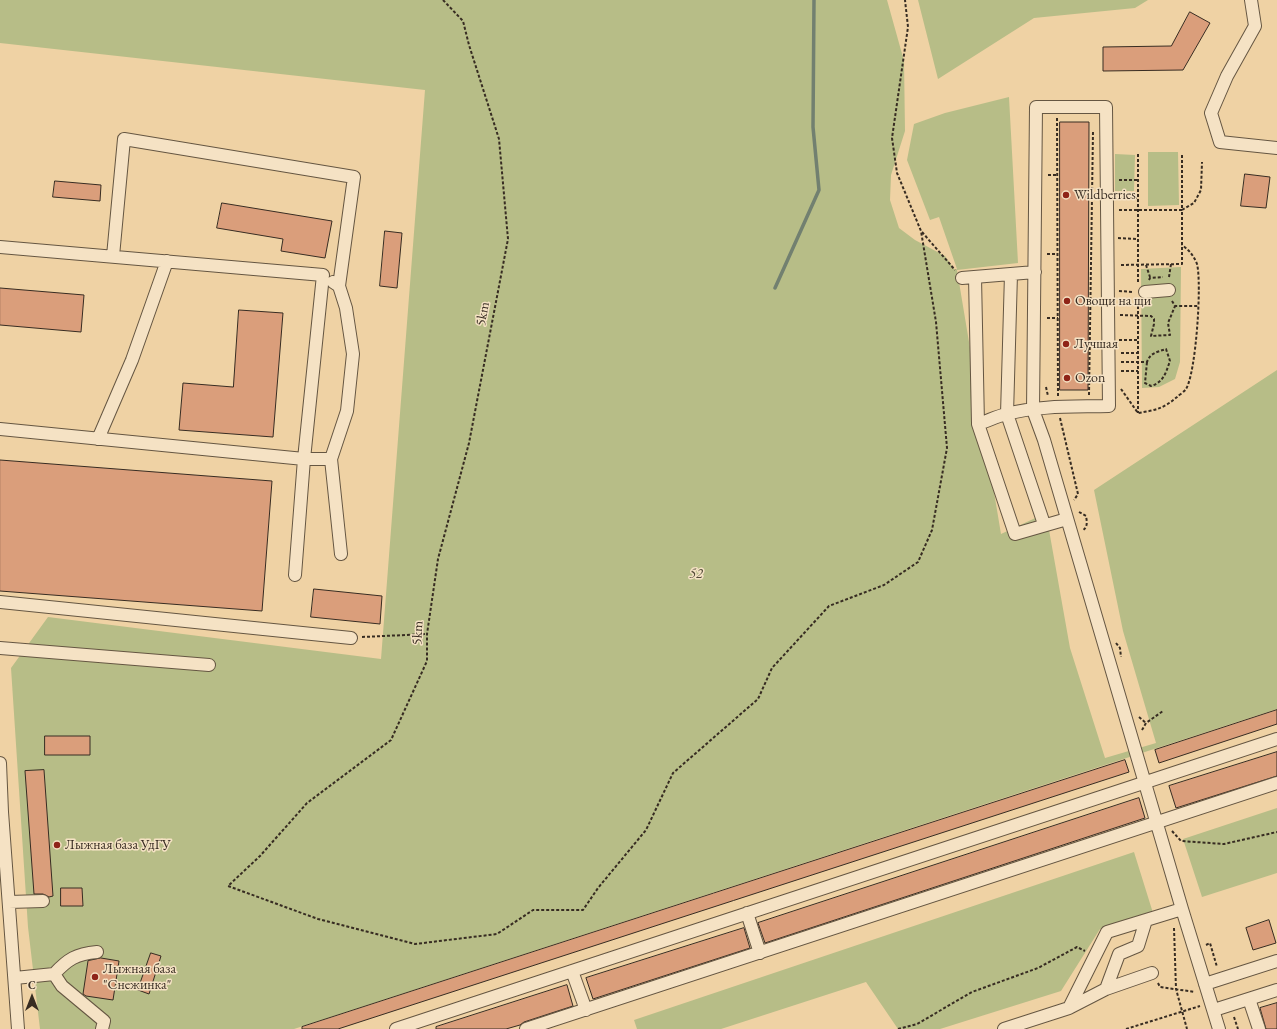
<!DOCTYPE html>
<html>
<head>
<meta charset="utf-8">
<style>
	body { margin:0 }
	#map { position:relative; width:1277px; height:1029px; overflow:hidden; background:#efd2a4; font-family:"EB Garamond",serif }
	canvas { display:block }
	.north { position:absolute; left:12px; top:977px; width:40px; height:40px; -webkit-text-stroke:3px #f5e2c4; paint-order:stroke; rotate:0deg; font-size:11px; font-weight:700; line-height:16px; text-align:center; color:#372c22 }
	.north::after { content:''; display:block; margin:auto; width:14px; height:18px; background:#372c22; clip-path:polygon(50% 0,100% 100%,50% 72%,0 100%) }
</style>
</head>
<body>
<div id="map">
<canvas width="1277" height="1029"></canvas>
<div class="north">С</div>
</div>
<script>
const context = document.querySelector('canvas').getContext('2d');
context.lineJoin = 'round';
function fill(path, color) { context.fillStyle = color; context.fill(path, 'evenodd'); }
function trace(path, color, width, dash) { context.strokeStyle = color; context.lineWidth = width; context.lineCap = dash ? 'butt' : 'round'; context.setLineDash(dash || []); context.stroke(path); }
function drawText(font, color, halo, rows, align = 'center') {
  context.font = font + ' "EB Garamond",serif'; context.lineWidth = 3; context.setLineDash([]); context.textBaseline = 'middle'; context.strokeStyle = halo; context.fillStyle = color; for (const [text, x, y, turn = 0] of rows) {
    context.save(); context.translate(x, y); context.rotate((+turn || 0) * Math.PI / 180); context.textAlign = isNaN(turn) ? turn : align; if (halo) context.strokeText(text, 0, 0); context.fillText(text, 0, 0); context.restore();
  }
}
const green = new Path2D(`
	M0,0h887l17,61 1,70 -14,44 -1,25 9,28 16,12 30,16 10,14 2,-1 -18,-52 -9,3 -23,-60 7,-36 31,-11 64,-16 9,166 -61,7 44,264 45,-21 24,135 35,110 51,-15 -33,-112 -29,-141 183,-120v339l-983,320h-254l-12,-102 -17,-259 37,-51 333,42 44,-569 -425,-47z
	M918,0h230l-13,8 -101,10 -96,61z
	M1148,152h30l1,53 -31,1z
	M1115,154l20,1 -1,36h-19z
	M1181,267l-1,95 -5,17 -16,8 -17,1 -1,-119z
	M1277,808v65l-75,24 -19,-58z
	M1134,852l19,61 -53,16 -39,62 -121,38h-42l-32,-47 -145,47h-84l-3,-9z`);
const stream = new Path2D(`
	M775,288l44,-98 -6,-63 1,-127`);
const building = new Path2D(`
	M1190,12l20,11 -27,47 -80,1v-24l68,-1z
	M1060,122h29l-1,268h-28z
	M1245,174l25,3 -4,31 -25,-2z
	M55,181l46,4 -1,16 -47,-4z
	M222,203l110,18 -7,37 -44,-7 2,-12 -66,-11z
	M385,231l17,2 -5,55 -17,-2z
	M0,288l84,7 -3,37 -81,-7z
	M239,310l44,3 -10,124 -94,-7 4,-47 50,4z
	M0,460l272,21 -10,130 -262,-20z
	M314,589l68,7 -2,28 -69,-7z
	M1277,710v14l-118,39 -4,-13z
	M45,736h45v19h-45z
	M1277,752v24l-101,32 -7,-22z
	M1125,760l4,12 -791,257h-36v-2z
	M44,770l9,126 -4,1 -6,-3h-9l-9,-123z
	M1139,798l6,20 -380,125 -7,-20z
	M61,888h21l1,18h-22z
	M1269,920l7,23 -23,7 -7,-22z
	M744,928l6,20 -157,51 -7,-21z
	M151,953l10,3 -12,38 -11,-4z
	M101,958l18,3 -6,39 -27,-4 -3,-2 5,-33z
	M567,985l6,21 -49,16 -4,3 -14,4h-70v-2z
	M1277,1003v26h-11l-6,-21z`);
const path = new Path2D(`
	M443,0l20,21 6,24 30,94 9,100 -39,204 -31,116 -11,75v27l-36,79 -84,63 -47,53 -32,30 90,33 97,25 82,-10 36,-24h50l15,-22 48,-58 27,-57 85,-74 14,-31 57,-62 55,-21 34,-23 14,-32 15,-82 -11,-126 -15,-91 -24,-58 -5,-35 16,-111 -3,-27
	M1057,118l1,278
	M1138,154v129
	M1182,155v55l12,-7 7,-13 1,-28
	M1048,175h9
	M1119,180h19
	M1119,198h19
	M1119,210h63v54l-62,1
	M922,232l33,38
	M1118,238l20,1
	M1047,254h10
	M1146,265l4,12
	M1169,277l2,-13
	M1149,280l1,-2 13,-1
	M1119,291l14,1
	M1138,301v112
	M1172,301l3,5h23
	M1120,315l31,1 3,3v5l-3,12 19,-1 -2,-12 7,-17
	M1047,318h11
	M1119,340h19
	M1121,353h17
	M1121,362h26c3,-9 10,-10 19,-13l4,12c-4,11 -6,21 -19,25l-6,-3 2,-21
	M1121,371h17
	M1046,387l2,9
	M1121,389l17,24c18,-3 25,-4 39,-16 2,-2 7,-5 9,-8 10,-16 16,-106 11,-125 -3,-8 -8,-14 -15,-19
	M1089,395l4,-264
	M1060,418l18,76 -4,6
	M1079,512l7,4c1,6 2,11 -4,15
	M362,637l65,-3
	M1116,643l4,5 1,9
	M1139,717l7,6
	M1142,730l4,-7 17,-12
	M1172,831l9,10 43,3 53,-12
	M1174,928l2,61 11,40
	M1206,945l4,-2 7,24
	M1158,983l2,4 35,5
	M1234,1017l4,12
	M898,1029l19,-5 55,-32 66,-24 39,-21 8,4
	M1126,1029l74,-23`);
const minor = new Path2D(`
	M1251,0l4,26 -28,50 -16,37 9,29 57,6
	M0,247l323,28 -19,184h27
	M113,256l11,-117 230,38 -15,109
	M1011,274l-4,140 37,110
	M975,277l3,147
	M962,278l73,-6
	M333,282l6,4 7,22 7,46 -6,57 -16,48 10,95
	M1145,292l24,-2
	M0,429l304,30 -9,116
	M98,439l34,-79 35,-99
	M1067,519l-52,15 -37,-110c10,-3 19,-8 29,-10 33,-9 69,-7 102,-8l-3,-299h-70l-3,303 11,30 138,469 37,120
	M0,602l351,36
	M0,648l209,17
	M0,763l2,49 16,217
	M9,902l34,-1
	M747,913l13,40
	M572,971l14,39
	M54,974c14,-15 22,-20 43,-22
	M15,978l39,-4 8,12 42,35 -2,8
	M1205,984l72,-23
	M1106,989l46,-16
	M1249,999l10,30
	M1069,1008l37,-19 13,-35 19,-8 8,-26
	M1214,1010l63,-20
	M396,1029l881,-290
	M526,1029l751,-246
	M1004,1029l65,-21 38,-76 75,-23`);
const markers = [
	[1066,195,4,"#8f2418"],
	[1067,301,4,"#8f2418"],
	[1066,344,4,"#8f2418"],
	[1067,378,4,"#8f2418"],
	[57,845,4,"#8f2418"],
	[95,977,4,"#8f2418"]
];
const poiNames = [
	["Wildberries",1074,195],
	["Овощи на щи",1075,301],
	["Лучшая",1074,344],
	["Ozon",1075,378],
	["Лыжная база УдГУ",65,845],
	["Лыжная база",103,969],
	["\"Снежинка\"",103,985]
];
const streetNames = [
	["5km",483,314,-79],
	["5km",418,633,-86]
];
const parkNames = [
	["52",696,574]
];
fill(green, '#b7bd87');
trace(stream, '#728070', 3.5);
fill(building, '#da9e7b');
trace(building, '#372c22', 1);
trace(minor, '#655642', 14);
trace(path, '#372c22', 2, [3, 2]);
trace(minor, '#f5e2c4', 12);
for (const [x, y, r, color] of markers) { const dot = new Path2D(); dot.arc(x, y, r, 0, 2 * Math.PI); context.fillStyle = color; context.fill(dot); trace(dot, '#f5e2c4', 1.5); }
drawText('14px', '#372c22', '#f5e2c4', poiNames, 'left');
drawText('14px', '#372c22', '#f5e2c4', streetNames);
drawText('italic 14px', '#514936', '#f5e2c4', parkNames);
</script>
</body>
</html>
